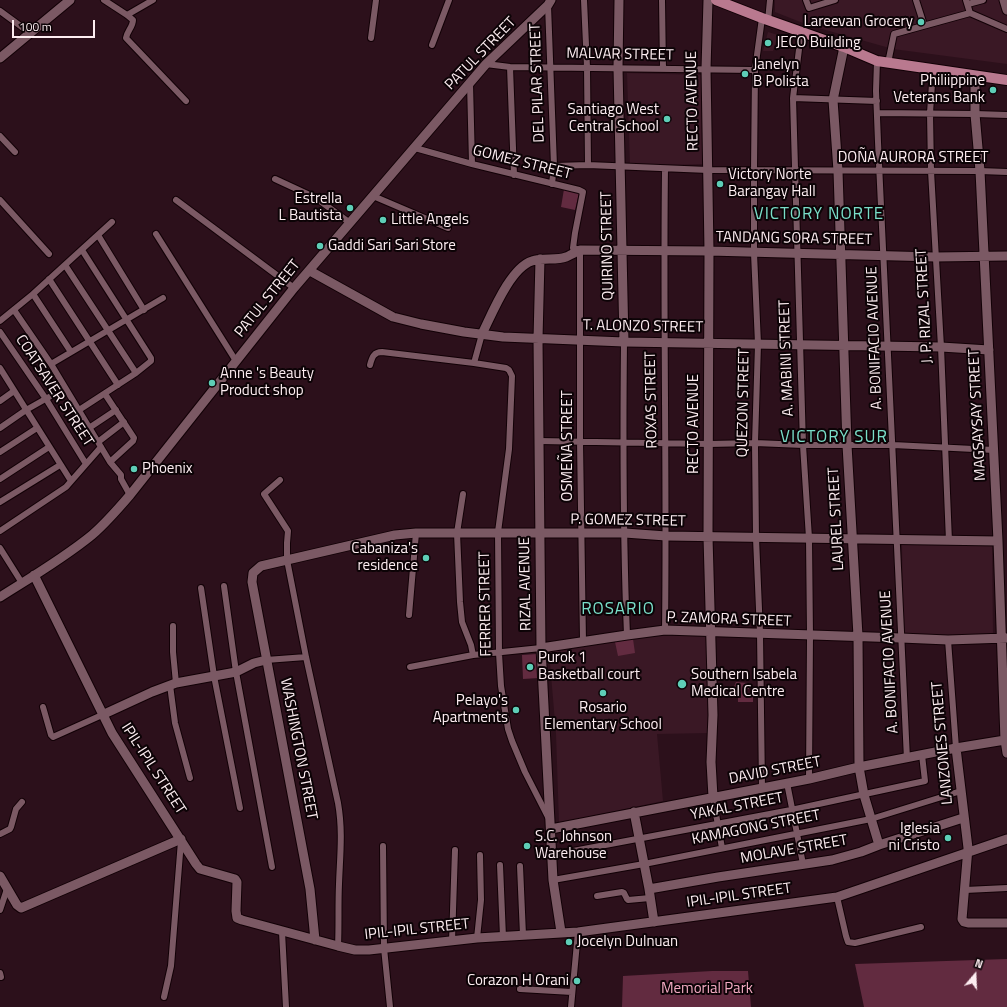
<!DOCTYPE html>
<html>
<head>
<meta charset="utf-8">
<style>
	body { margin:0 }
	#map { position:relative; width:1007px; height:1007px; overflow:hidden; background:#2c101b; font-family:"Titillium Web",sans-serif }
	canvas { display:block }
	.north { position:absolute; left:955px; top:955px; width:40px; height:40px; -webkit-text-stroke:3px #0c0306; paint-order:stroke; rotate:19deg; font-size:11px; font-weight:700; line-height:16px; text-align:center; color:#fdedf1 }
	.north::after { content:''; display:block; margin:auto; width:14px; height:18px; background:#fdedf1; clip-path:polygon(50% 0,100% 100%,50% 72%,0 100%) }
	.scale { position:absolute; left:12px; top:20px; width:83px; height:18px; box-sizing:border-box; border:2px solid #fdedf1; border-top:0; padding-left:5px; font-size:12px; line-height:14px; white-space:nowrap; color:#fdedf1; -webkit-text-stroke:3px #0c0306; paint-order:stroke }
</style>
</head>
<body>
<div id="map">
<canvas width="1007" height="1007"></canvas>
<div class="north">N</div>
<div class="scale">100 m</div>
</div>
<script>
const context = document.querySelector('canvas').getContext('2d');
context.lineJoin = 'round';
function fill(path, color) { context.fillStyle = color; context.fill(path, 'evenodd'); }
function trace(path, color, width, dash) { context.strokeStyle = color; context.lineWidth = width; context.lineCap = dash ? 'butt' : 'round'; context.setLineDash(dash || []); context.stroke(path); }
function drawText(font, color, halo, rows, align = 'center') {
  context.font = font + ' "Titillium Web",sans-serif'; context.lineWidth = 4; context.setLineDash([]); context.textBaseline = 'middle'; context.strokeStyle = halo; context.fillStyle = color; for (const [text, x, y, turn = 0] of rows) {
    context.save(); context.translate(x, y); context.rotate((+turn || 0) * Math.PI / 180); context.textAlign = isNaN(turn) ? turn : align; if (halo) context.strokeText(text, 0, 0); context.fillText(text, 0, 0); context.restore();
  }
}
const built = new Path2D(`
	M775,0h227l5,16v48l-114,-15 -85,-24 -33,-13z
	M768,32l10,3 -5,16h-10z
	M627,73l77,2 1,89 -75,2z
	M902,544h90l1,91 -90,1z
	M651,635l58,1 1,97 -53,1 6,67 -104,22 -3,-89 -7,-83 62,-10z`);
const green = new Path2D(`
	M564,189l15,4 -4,17 -14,-3z
	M633,639l2,14 -17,3 -3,-14z
	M537,654l2,24 -16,1 -1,-24z
	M736,682l12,1 1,6h-3v6l7,1v6h-15v-4h3v-7l-8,-2z
	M1007,959v48h-143l-9,-43z
	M712,971h36l3,36h-129l1,-31z`);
const street = new Path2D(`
	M104,0l23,15 6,5c0,7 -6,11 -7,18l60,63
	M584,0l3,67 1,98
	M662,0l1,69
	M806,0l3,8 26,-8
	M916,0l8,25
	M966,0l4,13 37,16
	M968,4l15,-4
	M548,5l6,161 -2,18
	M0,11l30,22
	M127,15l26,-15
	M768,21l2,-21
	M801,33l-8,65 10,347 6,93 1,98 -1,143
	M371,38l5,-38
	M432,45l17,-45
	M877,61l-1,30 2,51 29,617
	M888,63l6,-29 76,-21
	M486,64l24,3 245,3
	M510,67l4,108
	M933,69l-3,44 1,58 10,176 8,194
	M470,83l2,81
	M793,98l84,3
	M877,113l98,1 32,1
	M0,136l15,16
	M415,148l57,16 107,26 4,2 -8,41 -2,15 7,2v192l3,199
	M554,166l34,-1 120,5 272,1 27,1
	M665,169c-2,154 2,307 0,461
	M275,179l41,19 34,25
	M373,196l75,32
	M0,200l49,54
	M176,200l118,88
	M156,234l80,127
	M98,235l46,75
	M65,265l71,108
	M49,279l69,106
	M33,294l38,58
	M14,310l37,54 59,98 11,13v4l9,16
	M0,321l33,-27 79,-72
	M0,332l46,67 40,65
	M624,342c-1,97 -1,195 3,293
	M474,363l8,-29
	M51,364l112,-66
	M370,365c2,-8 4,-13 12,-13l92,11 32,5 3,2 3,6 -3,73 -11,83 1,121 2,33 7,43 4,12 13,31 23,45
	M0,368l71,113
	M105,394l29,44 -1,3 -23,21
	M0,401l14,-10
	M79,410l57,-37 15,-12v-3l-69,-108
	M0,428l26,-18 39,-22
	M89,428l27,-18
	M539,441l170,3 46,-1 48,2h90l101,5
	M98,442l26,-20
	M0,452l37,-24
	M0,479l49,-32
	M280,480l-16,14 24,37 -1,12v17l19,97 32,146c5,28 2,53 1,81 -1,21 0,41 -1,62
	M463,494l-6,39 3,69 2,20 9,23 2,10
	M0,502l60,-37
	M0,531l66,-44 35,-40
	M0,548l22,35
	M224,586l12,86 36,195
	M201,588l13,88 26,132
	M409,615l7,-82
	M173,626v26l3,31
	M948,640l8,108
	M266,660l40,-3
	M410,667l63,-12 68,-7
	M170,685l5,38 15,55
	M43,707l8,28 2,2 49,-22
	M787,783l16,81
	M762,788l-2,-155 -4,-95 -1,-95 3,-99 -4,-91v-83l1,-100 7,-52
	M713,797l9,51
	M0,834l10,-5 1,-2 5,-18 6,-7
	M383,846l1,102 6,59
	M552,855l239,-45 134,-29 -3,-26
	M500,865l3,72
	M520,866l3,69
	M553,880l91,-16 227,-45 90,-28
	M965,890l42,-2
	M597,896l25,-4 2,1 3,6 1,1 22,-2
	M837,897l9,39 2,6 7,1 66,-16
	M0,910l7,-21
	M282,932l4,75
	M477,938l4,-38 -1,-45
	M452,941l3,-91
	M0,973l1,4
	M520,989l52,3
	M164,997l7,-31 10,-125
	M571,1007l7,-75`);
const secondary = new Path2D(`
	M619,0l-1,68 6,274
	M708,0l-2,69 3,182 -1,286 5,178 -2,47 2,35
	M1004,0l3,10
	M844,47l-11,53 5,71 9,274 11,191 1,131 5,28 15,50
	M0,58l70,-58
	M975,76v38l5,57 18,370 7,199 2,13
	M540,259l-2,80 3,309 12,232 8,52
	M310,271l83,46 28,7 43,8 39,5 121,5 317,5 48,3
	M482,334c10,-20 28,-66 50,-73 11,-4 24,0 34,-4 5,-2 10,-5 14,-7l129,1 226,6 72,-1
	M34,575l78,158 84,131 4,5 35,10 2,3 -1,29 1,7 5,2 96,26 17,4h14l108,-12 101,-6 259,-35 170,-58
	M0,597c30,-19 64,-39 92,-62 14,-12 26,-26 38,-40l164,-207 192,-224 62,-59 3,-5
	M541,648l86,-13 38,-5 236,8 47,2 58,-2
	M102,715l50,-23 24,-9 60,-11 18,-9 12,-3
	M956,748l12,100 -6,71 2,3 4,1h39
	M634,812l15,77 5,33
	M551,829l258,-50 50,-12 97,-19 49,-8
	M0,876l17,29 4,3 160,-69
	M649,889l69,-12 114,-17 29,-8 18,-7 84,-27
	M315,940l-5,-51 -58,-307 1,-9 8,-7 134,-31 21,-2h209l41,3 332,5`);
const primary = new Path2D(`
	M716,0l46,18 82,29 33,14 130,19`);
const markers = [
	[921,22,4,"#5eceb7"],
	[768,43,4,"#5eceb7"],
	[745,74,4,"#5eceb7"],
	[993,90,4,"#5eceb7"],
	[667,119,4,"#5eceb7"],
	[720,184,4,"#5eceb7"],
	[350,208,4,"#5eceb7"],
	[383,220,4,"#5eceb7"],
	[320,246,4,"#5eceb7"],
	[212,383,4,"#5eceb7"],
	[134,469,4,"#5eceb7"],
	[426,558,4,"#5eceb7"],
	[530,667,4,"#5eceb7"],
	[682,684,5,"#5eceb7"],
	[603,693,4,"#5eceb7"],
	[516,710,4,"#5eceb7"],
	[948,838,4,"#5eceb7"],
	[527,846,4,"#5eceb7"],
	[569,942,4,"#5eceb7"],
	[577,981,4,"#5eceb7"]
];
const poiNames = [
	["Lareevan Grocery",913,22,"right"],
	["JECO Building",776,43],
	["Janelyn",753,65],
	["B Polista",753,82],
	["Philiippine",985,81,"right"],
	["Veterans Bank",985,98,"right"],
	["Santiago West",659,110,"right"],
	["Central School",659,127,"right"],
	["Victory Norte",728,175],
	["Barangay Hall",728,192],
	["Estrella",342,199,"right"],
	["L Bautista",342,216,"right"],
	["Little Angels",391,220],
	["Gaddi Sari Sari Store",328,246],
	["Anne 's Beauty",220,374],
	["Product shop",220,391],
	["Phoenix",142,469],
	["Cabaniza's",418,549,"right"],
	["residence",418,566,"right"],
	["Purok 1",538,658],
	["Basketball court",538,675],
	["Southern Isabela",691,675],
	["Medical Centre",691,692],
	["Pelayo's",508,701,"right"],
	["Apartments",508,718,"right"],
	["Rosario",603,708,"center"],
	["Elementary School",603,725,"center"],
	["Iglesia",940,829,"right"],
	["ni Cristo",940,846,"right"],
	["S.C. Johnson",535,837],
	["Warehouse",535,854],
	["Jocelyn Dulnuan",577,942],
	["Corazon H Orani",569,981,"right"]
];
const streetNames = [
	["PATUL STREET",481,54,-46],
	["MALVAR STREET",620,55,1],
	["DEL PILAR STREET",538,83,-92],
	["RECTO AVENUE",693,101,-91],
	["DOÑA AURORA STREET",913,158],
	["GOMEZ STREET",522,163,14],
	["TANDANG SORA STREET",794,239,1],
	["QUIRINO STREET",608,246,-91],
	["PATUL STREET",268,299,-51],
	["J. P. RIZAL STREET",925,306,-93],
	["T. ALONZO STREET",643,327,1],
	["A. BONIFACIO AVENUE",875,338,-92],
	["A. MABINI STREET",787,358,-92],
	["COATSAVER STREET",54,391,57],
	["ROXAS STREET",652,400,-91],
	["QUEZON STREET",744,403,-89],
	["MAGSAYSAY STREET",978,415,-93],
	["RECTO AVENUE",694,424,-90],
	["OSMEÑA STREET",568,446,-90],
	["LAUREL STREET",837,519,-93],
	["P. GOMEZ STREET",628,521,1],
	["RIZAL AVENUE",526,584,-91],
	["FERRER STREET",486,604,-91],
	["P. ZAMORA STREET",729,620,2],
	["A. BONIFACIO AVENUE",890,662,-93],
	["LANZONES STREET",943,743,-95],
	["WASHINGTON STREET",298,749,79],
	["IPIL-IPIL STREET",153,769,57],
	["DAVID STREET",775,771,-11],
	["YAKAL STREET",737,807,-11],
	["KAMAGONG STREET",756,828,-11],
	["MOLAVE STREET",794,850,-10],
	["IPIL-IPIL STREET",739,896,-8],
	["IPIL-IPIL STREET",417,930,-6]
];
const parkNames = [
	["Memorial Park",707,989]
];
const quarterNames = [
	["VICTORY NORTE",819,215],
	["VICTORY SUR",834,438],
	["ROSARIO",618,610]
];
fill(built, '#3a1825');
fill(green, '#622b40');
trace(street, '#120006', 8);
trace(secondary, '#120006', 11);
trace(primary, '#120006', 12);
trace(street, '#7b5964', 6);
trace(secondary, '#7b5964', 9);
trace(primary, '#b9798f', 10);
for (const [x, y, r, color] of markers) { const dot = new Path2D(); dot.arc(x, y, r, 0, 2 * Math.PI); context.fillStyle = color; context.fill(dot); trace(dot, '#0c0306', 1.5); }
drawText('15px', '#fdedf1', '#0c0306', poiNames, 'left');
drawText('15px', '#fdedf1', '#0c0306', streetNames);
drawText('15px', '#f4abc3', '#0c0306', parkNames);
context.letterSpacing = '1px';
drawText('17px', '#7adec9', '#0c0306', quarterNames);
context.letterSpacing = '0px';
</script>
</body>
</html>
